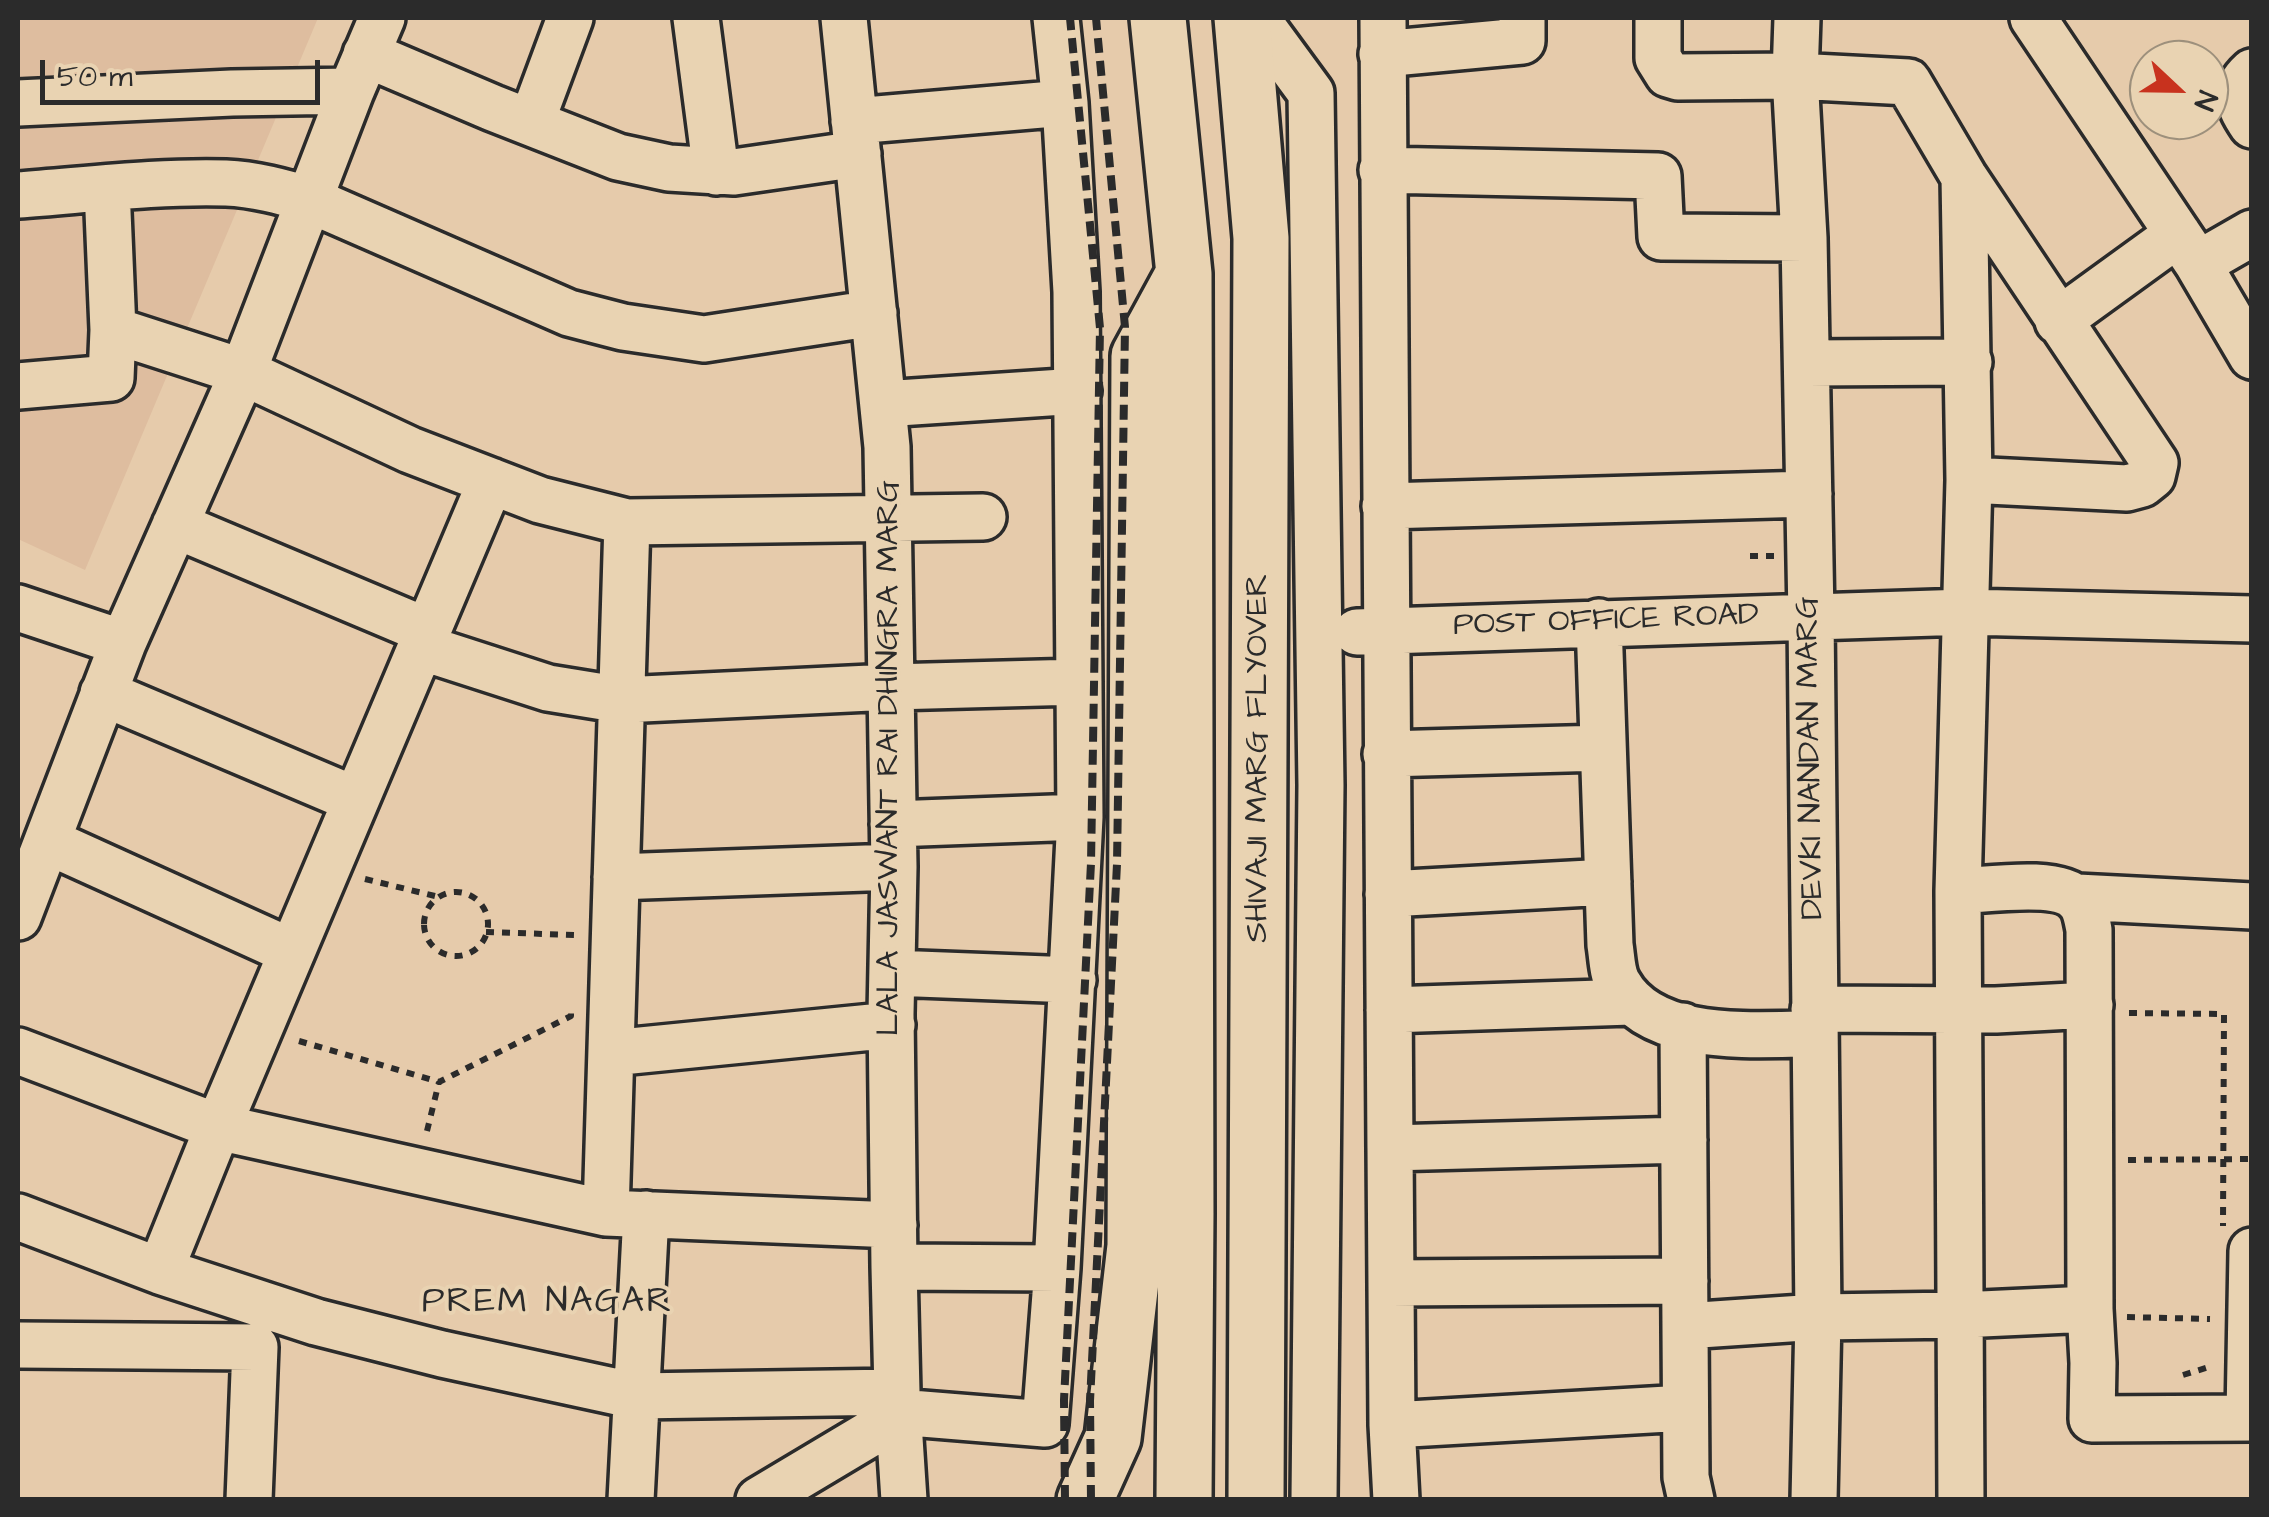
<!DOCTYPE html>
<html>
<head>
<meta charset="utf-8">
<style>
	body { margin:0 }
	#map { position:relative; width:2269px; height:1517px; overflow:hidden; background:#e6cbab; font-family:"Architects Daughter",sans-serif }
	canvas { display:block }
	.frame { position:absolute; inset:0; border:20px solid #2b2b2b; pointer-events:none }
	.north { position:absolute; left:2129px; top:40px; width:100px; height:100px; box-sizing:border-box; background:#e9d3b2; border:2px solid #9d907c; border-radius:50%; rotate:112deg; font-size:28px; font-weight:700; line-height:40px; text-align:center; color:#2b2b2b }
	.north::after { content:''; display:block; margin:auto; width:35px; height:45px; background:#c8321e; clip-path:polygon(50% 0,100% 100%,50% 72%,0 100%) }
	.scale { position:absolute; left:40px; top:60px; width:280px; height:45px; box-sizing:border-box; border:5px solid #2b2b2b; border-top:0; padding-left:12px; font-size:30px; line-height:35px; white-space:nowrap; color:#2b2b2b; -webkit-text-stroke:8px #e9d3b2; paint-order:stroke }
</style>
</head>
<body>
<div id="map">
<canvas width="2269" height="1517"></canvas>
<div class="frame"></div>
<div class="north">N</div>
<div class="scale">50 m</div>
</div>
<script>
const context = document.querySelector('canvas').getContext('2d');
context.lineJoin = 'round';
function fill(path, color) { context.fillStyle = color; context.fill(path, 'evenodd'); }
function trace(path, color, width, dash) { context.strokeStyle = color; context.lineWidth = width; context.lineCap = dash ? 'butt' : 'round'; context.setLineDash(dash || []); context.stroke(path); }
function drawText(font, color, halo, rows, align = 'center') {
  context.font = font + ' "Architects Daughter",sans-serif'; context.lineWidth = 8; context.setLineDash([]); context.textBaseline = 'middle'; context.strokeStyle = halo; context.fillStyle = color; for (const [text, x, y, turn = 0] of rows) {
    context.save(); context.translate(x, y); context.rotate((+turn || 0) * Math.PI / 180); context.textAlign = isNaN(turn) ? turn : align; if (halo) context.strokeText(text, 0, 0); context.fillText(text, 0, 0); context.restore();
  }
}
const built = new Path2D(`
	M18,18h300l-233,552 -67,-31z`);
const path = new Path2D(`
	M1750,556h24
	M365,879l74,18
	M424 924a32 32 0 1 1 64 0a32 32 0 1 1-64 0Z
	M486,932l89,3
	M2129,1013l95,1 -1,212
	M299,1041l140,41 132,-66v-5
	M427,1131l12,-49
	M2128,1160l124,-1
	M2127,1317l83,2
	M2183,1375l26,-8`);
const minor = new Path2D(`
	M696,18l20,154
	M844,18l43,429 7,420 -3,147 3,253 3,125 7,108
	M1256,18l55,75 10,692 -7,715
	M1383,18l7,1130 2,277 4,75
	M1658,18v40l10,16 10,3 117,-1 113,6 56,95 191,286 -3,13 -10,8 -15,4 -158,-8
	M1797,18l-2,58 9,162 7,378 7,701 -4,183
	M2033,18l165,246 54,92
	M366,54l127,54 125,49 51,11 65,4 124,-18
	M1382,54l140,-13v-23
	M2252,72c-20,18 -14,33 0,53
	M18,103l214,-10 119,-2
	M854,121l211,-18
	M531,123l39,-105
	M1382,170l276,6 3,61 143,1
	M18,195c69,-5 139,-14 208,-12 29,1 57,9 84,17l259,113 54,14 81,12 170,-26
	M2198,264l54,-31
	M2058,321l120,-87
	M113,330l130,42 167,78 130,50 87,22 356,-5
	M1807,363l162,-1
	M18,386l93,-8 2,-48 -6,-142
	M883,404l195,-13
	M1385,506l424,-12
	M175,525l252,106
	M18,608l105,35
	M1599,622l11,323c2,12 2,28 8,38 34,62 137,51 196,51
	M1357,632l609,-20 286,7
	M421,647l127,41 74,12 269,-13 188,-5
	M103,693l253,107
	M1386,754l217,-6
	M893,824l187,-7
	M47,841l245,111
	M616,877l278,-10
	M1958,891c29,-1 100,-13 120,9 8,8 9,20 11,30l1,379 3,54 -1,56 160,-1
	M1388,894l220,-12
	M2077,897l175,9
	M18,917l105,-274 120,-271 108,-281 31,-73
	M892,973l181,7
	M1814,1009l182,1 94,-5
	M1389,1010l242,-8
	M1683,1026l3,451 5,23
	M18,1051l200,76 388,86 288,12
	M611,1053l281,-28
	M1390,1148l294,-8
	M606,1213l21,-691
	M18,1217l142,54 156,51 126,32 194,42 261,-4
	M894,1267l163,1
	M160,1271l58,-144 273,-646
	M1391,1283l294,-2
	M1685,1326l133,-9 142,-2 130,-6
	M18,1345l237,2 -6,153
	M898,1412l147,12 12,-156 23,-451 -4,-525 -11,-189 -9,-85
	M2249,1416l3,-165
	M1392,1425l293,-17
	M631,1500l15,-286
	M759,1500l139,-83
	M1961,1500l-3,-609 11,-411 -5,-303`);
const major = new Path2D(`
	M1158,18l26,256 2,939 -2,287
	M1242,18l19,220 -5,1262
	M1085,1500l28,-62 22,-192 4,-890 43,-79`);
const rail = new Path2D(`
	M1065,1500l-1,-100 27,-537 9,-535 -30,-310
	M1091,1500l-1,-99 27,-537 8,-537 -29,-309`);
const streetNames = [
	["POST OFFICE ROAD",1606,622,-2],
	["LALA JASWANT RAI DHINGRA MARG",890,758,-90],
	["SHIVAJI MARG FLYOVER",1259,758,-90],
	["DEVKI NANDAN MARG",1812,758,-91]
];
const neighbourhoodNames = [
	["PREM NAGAR",548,1304]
];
fill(built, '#debd9f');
trace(minor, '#2b2b2b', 52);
trace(major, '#2b2b2b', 62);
trace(path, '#2b2b2b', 6, [8, 8]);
trace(minor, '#e9d3b2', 45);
trace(major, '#e9d3b2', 55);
trace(rail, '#2b2b2b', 8, [15, 8]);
drawText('32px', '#2b2b2b', '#e9d3b2', streetNames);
context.letterSpacing = '2.5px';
drawText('35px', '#2b2b2b', '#e9d3b2', neighbourhoodNames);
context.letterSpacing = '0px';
</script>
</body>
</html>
